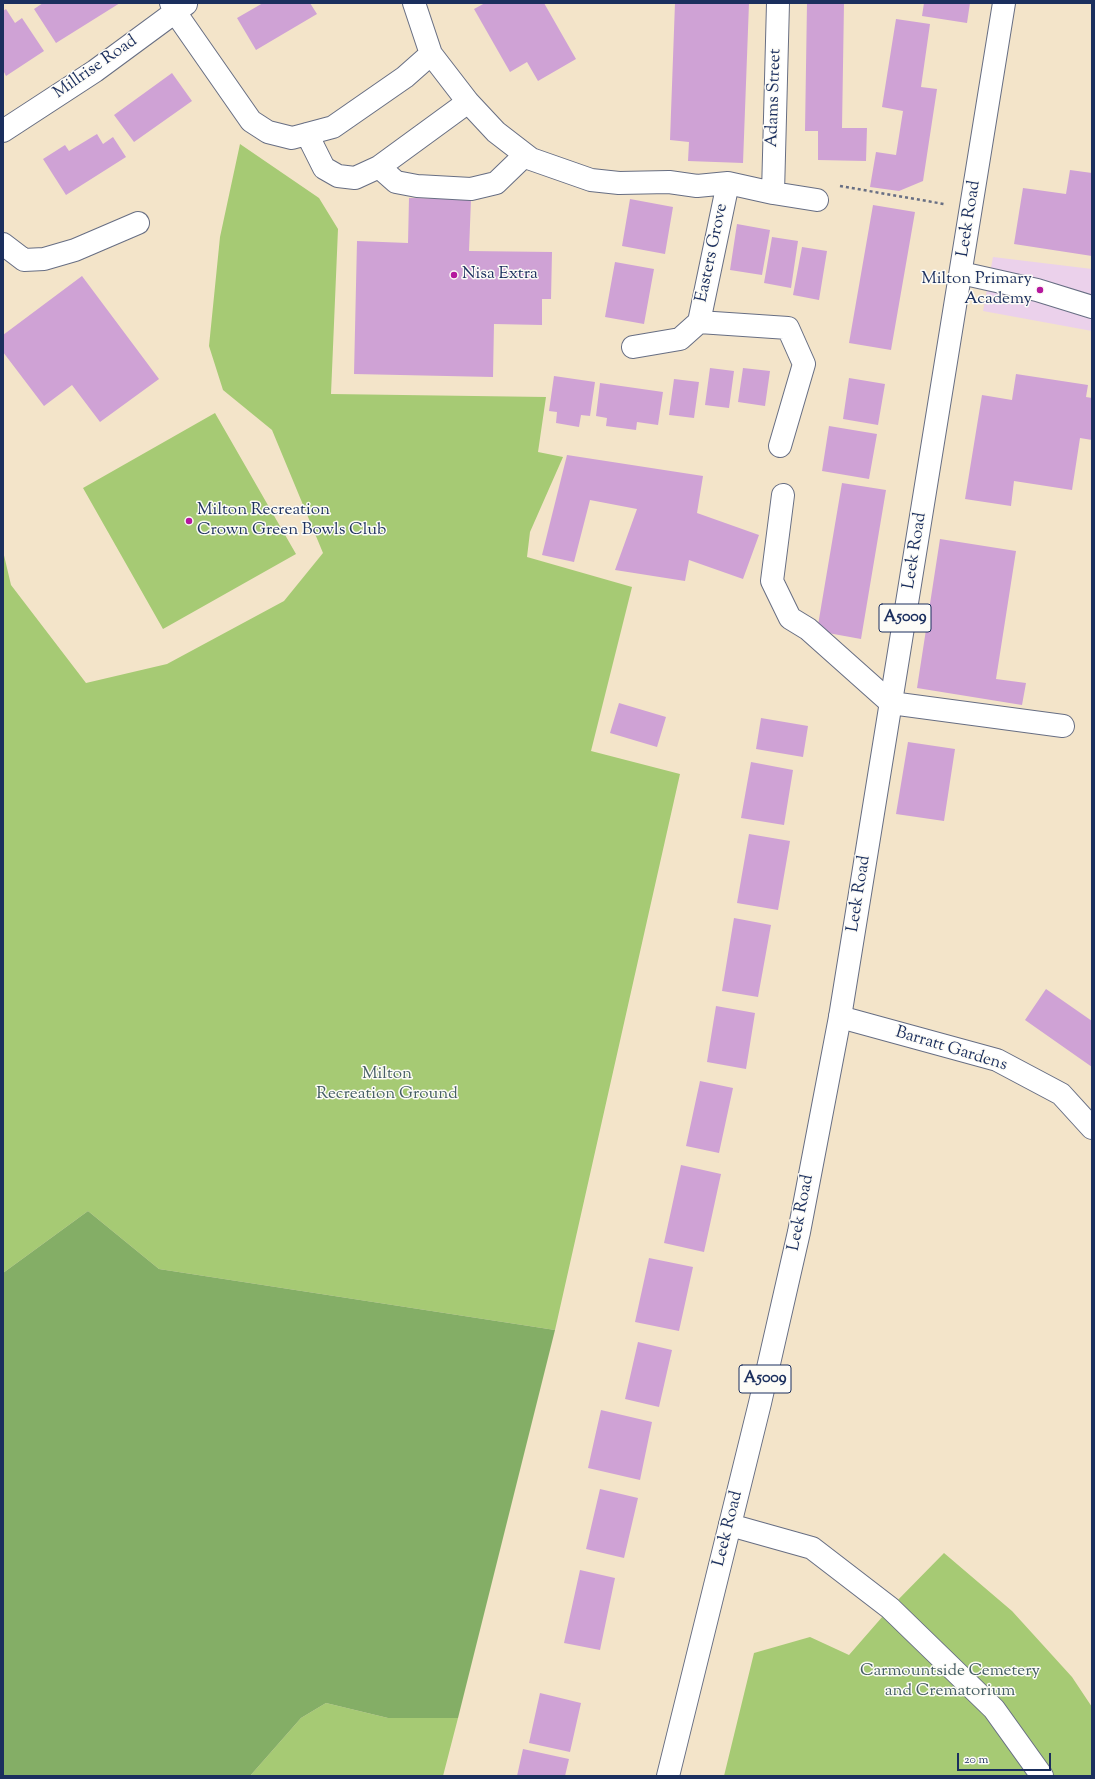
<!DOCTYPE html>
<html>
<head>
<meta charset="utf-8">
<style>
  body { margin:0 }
  #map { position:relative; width:1095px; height:1779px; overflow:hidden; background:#f3e4c9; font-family:"Sorts Mill Goudy",serif }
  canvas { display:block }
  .frame { position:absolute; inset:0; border:4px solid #1b2f5e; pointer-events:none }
  .scale { position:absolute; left:957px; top:1753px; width:94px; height:18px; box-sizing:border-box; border:2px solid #1b2f5e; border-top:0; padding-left:5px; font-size:12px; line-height:14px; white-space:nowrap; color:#1b2f5e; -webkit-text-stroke:3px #fdfcf7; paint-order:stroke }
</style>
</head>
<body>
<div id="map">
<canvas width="1095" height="1779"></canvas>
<div class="frame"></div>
<div class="scale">20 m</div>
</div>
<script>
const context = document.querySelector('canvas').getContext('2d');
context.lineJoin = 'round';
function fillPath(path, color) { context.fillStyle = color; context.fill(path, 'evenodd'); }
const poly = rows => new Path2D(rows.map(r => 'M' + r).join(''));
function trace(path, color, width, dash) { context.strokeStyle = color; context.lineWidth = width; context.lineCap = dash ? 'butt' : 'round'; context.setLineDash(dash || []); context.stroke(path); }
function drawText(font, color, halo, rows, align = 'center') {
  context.font = font + ' "Sorts Mill Goudy",serif'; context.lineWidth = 3; context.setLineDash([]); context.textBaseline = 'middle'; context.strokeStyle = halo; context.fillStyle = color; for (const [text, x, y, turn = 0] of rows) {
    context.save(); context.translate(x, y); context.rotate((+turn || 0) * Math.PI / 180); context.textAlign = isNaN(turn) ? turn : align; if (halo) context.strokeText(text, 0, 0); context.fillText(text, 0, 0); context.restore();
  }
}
fillPath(poly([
  [993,257,1092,269,1092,331,983,311]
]), '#ebd1eb');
fillPath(poly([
  [240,144,319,198,338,229,331,394,546,397,538,452,563,457,530,532,527,557,632,587,591,751,680,774,555,1330,159,1269,88,1211,3,1273,3,551,11,585,86,683,167,664,284,601,323,553,272,430,223,390,209,346,220,237],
  [215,413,296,554,163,629,83,488],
  [944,1553,1012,1611,1072,1677,1092,1707,1092,1776,724,1776,754,1653,810,1637,849,1655,890,1608],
  [326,1703,388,1718,458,1718,443,1776,250,1776,301,1718]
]), '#a6ca74');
fillPath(poly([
  [88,1211,159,1269,555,1330,458,1718,388,1718,326,1703,301,1718,250,1776,3,1776,3,1273]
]), '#84ae66');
fillPath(poly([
  [43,3,120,3,56,43,34,9],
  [263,3,310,3,317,14,256,50,237,18],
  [485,3,544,3,576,59,538,81,527,62,510,72,474,9],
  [675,3,749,3,743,163,688,161,689,142,670,140],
  [807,3,844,3,842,128,867,128,866,161,818,160,818,131,805,131],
  [924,3,970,3,967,23,922,16],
  [6,9,15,23,22,18,44,51,6,76,3,70,3,11],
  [896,19,930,24,921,87,937,89,923,181,899,191,870,187,876,152,896,155,903,111,882,107],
  [172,73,192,101,134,142,114,115],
  [97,134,103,144,113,137,126,157,66,195,43,159,65,145,69,151],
  [1070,170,1092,173,1092,256,1014,244,1023,188,1066,194],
  [409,198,471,199,469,251,552,252,551,299,542,299,542,325,494,324,493,377,354,374,357,241,408,243],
  [630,199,673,207,665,254,622,246],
  [873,205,915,212,891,350,849,343],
  [737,224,770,230,762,275,730,270],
  [772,237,798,241,791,288,764,283],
  [802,247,827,251,819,300,793,295],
  [615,262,654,269,644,324,605,317],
  [82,276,159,379,100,422,72,385,44,406,3,352,3,335],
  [710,368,734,371,729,408,705,405],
  [743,368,770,371,765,406,738,402],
  [1016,374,1088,385,1086,397,1092,398,1092,440,1080,438,1072,490,1014,481,1011,506,965,499,982,395,1012,400],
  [554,376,595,382,590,416,581,415,579,427,556,423,557,412,549,411],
  [849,378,885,384,878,425,843,419],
  [674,379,699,382,694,418,669,415],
  [600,383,663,392,658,425,637,422,636,430,606,426,607,418,596,416],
  [829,426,877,434,869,479,822,471],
  [567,455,703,476,697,513,759,535,743,579,689,560,685,581,615,570,637,509,590,500,574,562,542,555],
  [842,483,886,490,861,639,817,631],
  [940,539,1016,551,996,679,1026,683,1022,705,917,688],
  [619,703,666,717,657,747,610,733],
  [761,718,808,726,803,757,756,749],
  [908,742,955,749,944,821,896,814],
  [751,762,793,770,784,825,741,818],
  [749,834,790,841,778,910,737,903],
  [734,918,771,925,758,997,722,991],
  [1046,989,1092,1021,1092,1067,1025,1020],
  [716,1006,755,1013,746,1069,707,1062],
  [700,1081,733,1088,719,1153,686,1146],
  [681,1165,721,1174,704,1252,664,1243],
  [649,1258,693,1267,679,1331,635,1322],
  [638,1342,672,1350,659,1407,625,1399],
  [601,1410,652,1422,640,1480,588,1468],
  [600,1489,638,1498,624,1558,586,1549],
  [580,1570,615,1578,600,1650,564,1643],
  [540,1693,581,1703,570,1752,529,1743],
  [523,1749,569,1759,565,1776,517,1776]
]), '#cfa2d5');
const minor = poly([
  [171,3,175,12,251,121,268,132,292,138,333,127,405,77,431,54],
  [414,3,431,54,468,102,496,132,531,159,591,180,619,183,669,182,697,186,728,183,773,193,817,200],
  [3,131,95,71,186,4],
  [307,134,324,168,338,176,355,178,379,167,468,102],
  [379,167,396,182,417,186,471,189,496,183,525,155],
  [773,193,778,3],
  [3,244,24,260,44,259,75,250,138,223],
  [961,273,1037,290,1092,307],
  [699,322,788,328,804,364,780,446],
  [633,347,680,339,699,322,728,183],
  [783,495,772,581,790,618,808,629,891,703,1063,726],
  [840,1017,997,1060,1061,1094,1092,1128],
  [730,1525,812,1548,890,1608,994,1709,1042,1776]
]);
const major = poly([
  [668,1776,760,1403,799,1232,840,1017,1004,3]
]);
trace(minor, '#676e83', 24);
trace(major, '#676e83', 24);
trace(poly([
  [840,186,944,204]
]), '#676e83', 2.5, [3, 3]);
trace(minor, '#fff', 22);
trace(major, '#fff', 22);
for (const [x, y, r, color] of [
  [454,275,4,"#b5179e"],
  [1040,290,4,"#b5179e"],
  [189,521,4,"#b5179e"]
]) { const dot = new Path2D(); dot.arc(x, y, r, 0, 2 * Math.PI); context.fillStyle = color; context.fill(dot); trace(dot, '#fdfcf7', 1.5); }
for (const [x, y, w] of [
  [905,618,52],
  [765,1379,52]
]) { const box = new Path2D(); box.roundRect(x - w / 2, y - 14, w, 28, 3); context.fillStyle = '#fdfcf7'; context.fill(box); trace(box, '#1b2f5e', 1); }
drawText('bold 16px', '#1b2f5e', null, [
  ["A5009",905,618],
  ["A5009",765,1379]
]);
drawText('17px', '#1b2f5e', '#fdfcf7', [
  ["Millrise Road",96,68,-35],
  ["Adams Street",775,98,-88],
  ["Leek Road",970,219,-81],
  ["Easters Grove",713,253,-78],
  ["Leek Road",916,551,-81],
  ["Leek Road",860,894,-81],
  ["Barratt Gardens",951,1050,17],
  ["Leek Road",802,1213,-79],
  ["Leek Road",729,1529,-76]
]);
drawText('17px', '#1b2f5e', '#fdfcf7', [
  ["Nisa Extra",462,275],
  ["Milton Primary",1032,280,"right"],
  ["Academy",1032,300,"right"],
  ["Milton Recreation",197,511],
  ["Crown Green Bowls Club",197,531]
], 'left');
drawText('17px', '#455e65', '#fdfcf7', [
  ["Milton",387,1075],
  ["Recreation Ground",387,1095],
  ["Carmountside Cemetery",950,1672],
  ["and Crematorium",950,1692]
]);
</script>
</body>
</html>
